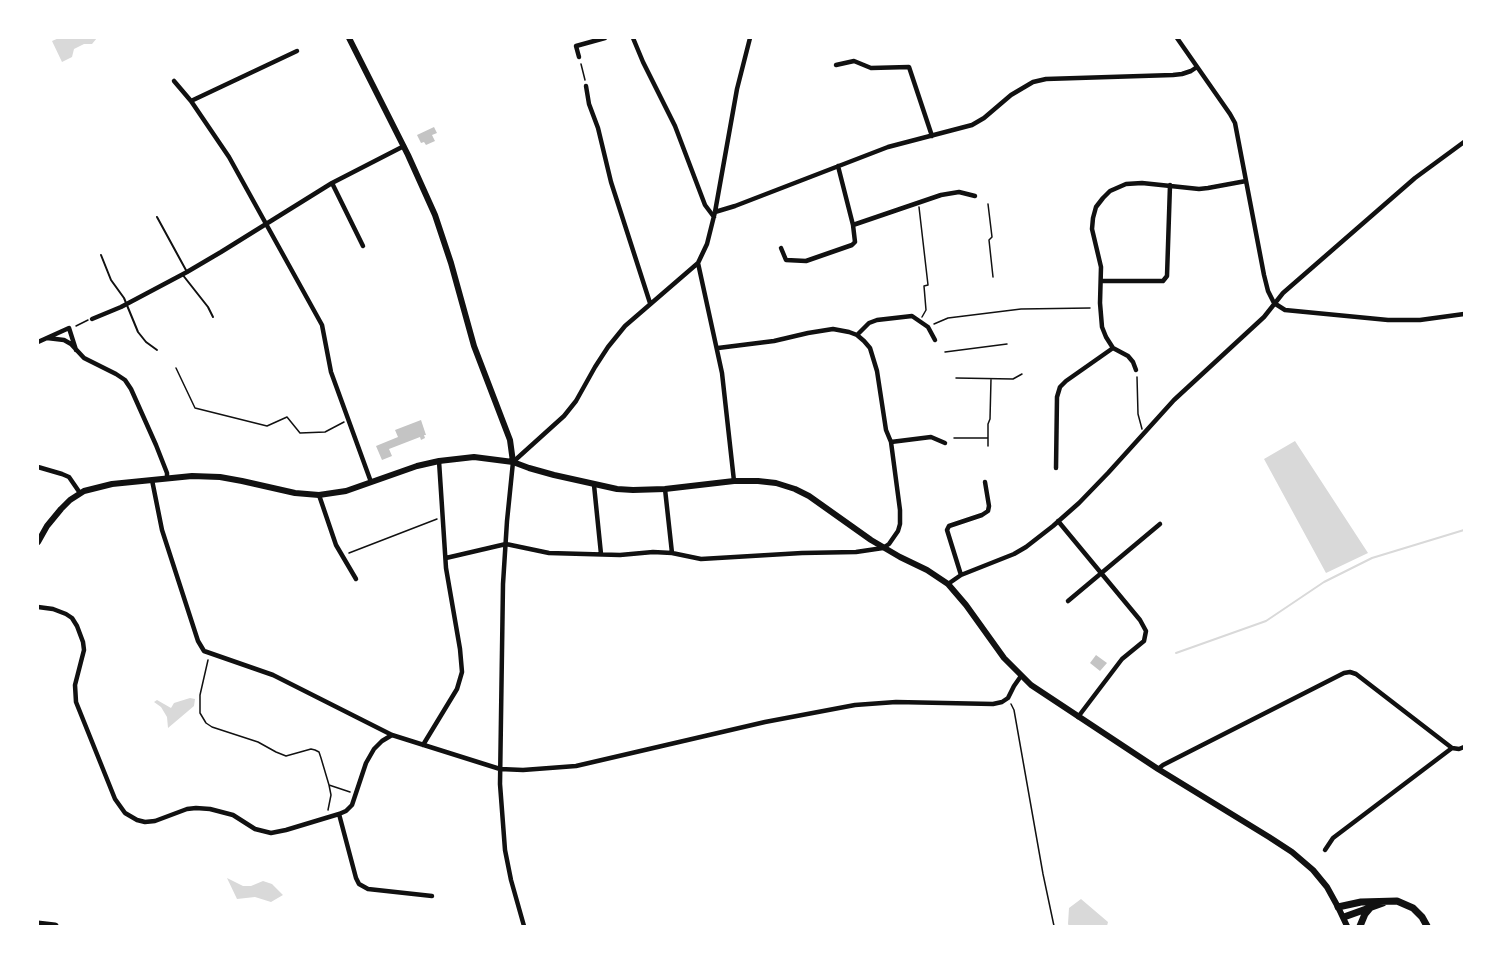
<!DOCTYPE html>
<html>
<head>
<meta charset="utf-8">
<style>
  body { margin:0 }
  #map { position:relative; width:1502px; height:964px; overflow:hidden; background:#fff; font-family:"Golos Text",sans-serif }
  canvas { display:block }
  .frame { position:absolute; inset:0; border:39px solid #fff; pointer-events:none }
</style>
</head>
<body>
<div id="map">
<canvas width="1502" height="964"></canvas>
<div class="frame"></div>
</div>
<script>
const context = document.querySelector('canvas').getContext('2d');
context.lineJoin = 'round';
function fillPath(path, color) { context.fillStyle = color; context.fill(path, 'evenodd'); }
const poly = rows => new Path2D(rows.map(r => 'M' + r).join(''));
function trace(path, color, width, dash) { context.strokeStyle = color; context.lineWidth = width; context.lineCap = dash ? 'butt' : 'round'; context.setLineDash(dash || []); context.stroke(path); }
fillPath(poly([
  [59,38,97,38,92,44,84,44,74,49,72,57,62,62,52,41],
  [1295,441,1368,553,1326,573,1264,459],
  [190,698,195,699,194,706,168,728,167,717,161,707,154,702,157,700,171,708,174,703],
  [227,878,243,886,251,886,263,881,272,884,283,895,271,902,255,897,237,899],
  [1081,899,1108,922,1107,926,1069,926,1068,924,1069,908]
]), '#d9d9d9');
trace(poly([
  [1176,653,1266,621,1324,582,1372,558,1464,530]
]), '#d9d9d9', 2);
fillPath(poly([
  [434,127,437,133,432,135,435,141,426,145,424,142,421,143,417,135],
  [421,420,426,435,424,435,425,438,421,440,420,437,389,449,392,456,382,460,376,446,398,437,395,430],
  [1096,655,1107,663,1100,671,1090,663]
]), '#c4c4c4');
trace(poly([
  [581,64,585,80],
  [988,204,992,237,989,240,993,277],
  [919,207,928,285,924,286,926,310,922,317],
  [934,324,948,318,1021,309,1090,308],
  [76,326,88,320],
  [945,352,1007,344],
  [176,368,195,408,267,426,287,417,300,433,325,432,344,422],
  [1137,377,1138,414,1142,429],
  [956,378,1013,379,1022,374],
  [954,438,987,438],
  [988,446,988,424,990,419,991,379],
  [349,553,437,519],
  [208,660,200,695,200,713,206,723,212,727,258,742,276,752,286,756,311,749,315,750,319,752,321,758,329,785,350,792],
  [1011,704,1014,710,1043,874,1054,926],
  [328,810,331,795,329,785]
]), '#111', 1.5);
trace(poly([
  [157,217,187,272],
  [101,255,111,280,124,298,138,332,146,342,157,350],
  [182,274,208,307,213,317]
]), '#111', 2);
trace(poly([
  [633,38,643,62,675,126,705,205,714,217],
  [1177,38,1230,114,1235,123,1264,275,1268,291,1274,303,1285,310,1388,320,1420,320,1464,314],
  [579,57,576,46,605,38],
  [836,65,854,61,871,68,909,67,932,136],
  [174,81,191,101,229,157,322,325,331,372,371,482],
  [586,86,589,104,598,128,611,182,650,303],
  [191,101,297,51],
  [332,183,363,246],
  [715,212,735,206,888,147,972,125,984,118,1011,95,1033,82,1046,79,1173,75,1182,74,1191,71,1197,67],
  [853,225,941,195,959,192,975,196],
  [781,248,786,260,806,261,852,245,855,242,853,225,838,166],
  [698,263,722,373,734,481],
  [1101,281,1163,281,1167,276,1170,185],
  [92,319,121,307,187,272,221,252,332,183,404,146],
  [857,335,869,323,877,320,912,316,928,327,935,340],
  [47,338,64,340,71,344,84,358,116,374,125,380,131,389,156,445,167,473,167,478],
  [38,342,69,328,76,350],
  [1136,370,1133,362,1128,356,1113,348,1106,337,1102,327,1100,303,1101,267,1092,229,1093,218,1096,207,1103,198,1110,191,1126,184,1142,183,1199,189,1208,188,1246,181],
  [891,442,931,437,945,443],
  [38,467,62,474,69,477,80,493],
  [1056,468,1057,397,1060,387,1066,381,1113,348],
  [152,480,162,530,198,641,204,651,273,675,392,735,500,769,523,770,576,766,765,722,855,705,896,702,993,704,1002,702,1008,698,1014,686,1021,676],
  [594,485,601,554],
  [665,489,672,553],
  [319,495,336,545,356,579],
  [1058,521,1140,620,1146,631,1144,641,1122,659,1078,717],
  [446,558,506,544,549,553,620,555,653,552,672,553,701,559,802,553,856,552,883,548,889,544,898,531,900,524,900,510,891,442,886,430,877,371,870,348,864,341,857,335,849,332,833,329,808,333,774,341,718,348],
  [961,575,947,530,949,526,982,515,988,511,989,506,985,482],
  [948,584,961,575,1014,554,1026,547,1053,526,1079,503,1108,473,1174,400,1264,317,1283,293,1415,178,1464,142],
  [1068,601,1160,524],
  [38,607,53,609,66,614,72,618,77,626,83,642,84,650,75,685,76,702,115,799,125,813,137,820,145,822,155,821,187,809,196,808,210,809,233,815,255,829,271,833,286,830,339,814,346,811,352,805,366,763,374,749,382,741,392,735],
  [423,745,457,689,462,672,460,649,446,568,439,461],
  [1158,769,1163,765,1344,673,1350,672,1356,674,1452,748],
  [339,814,356,878,359,884,368,889,432,896],
  [1325,850,1333,838,1452,748,1459,749,1464,747],
  [524,926,511,880,505,850,500,784,503,584,507,521,513,462,564,416,576,401,595,367,608,347,625,326,698,263,707,244,715,212,737,89,750,38]
]), '#111', 4.5);
trace(poly([
  [349,38,408,155,435,215,451,263,474,346,510,440,513,462],
  [38,542,47,526,61,509,70,500,84,491,112,484,192,476,220,477,242,481,295,493,319,495,346,491,417,466,439,461,474,457,513,462,529,468,554,475,617,489,633,490,665,489,734,481,758,481,776,483,795,489,809,496,871,540,900,557,927,570,948,584,966,605,1004,658,1031,685,1158,769,1269,837,1292,852,1313,870,1327,887,1338,907,1347,926]
]), '#111', 6);
trace(poly([
  [1338,907,1361,902,1397,901,1413,908,1422,917,1427,926],
  [1344,917,1383,903],
  [38,924,55,926],
  [1360,926,1365,914,1370,908]
]), '#111', 7);
</script>
</body>
</html>
